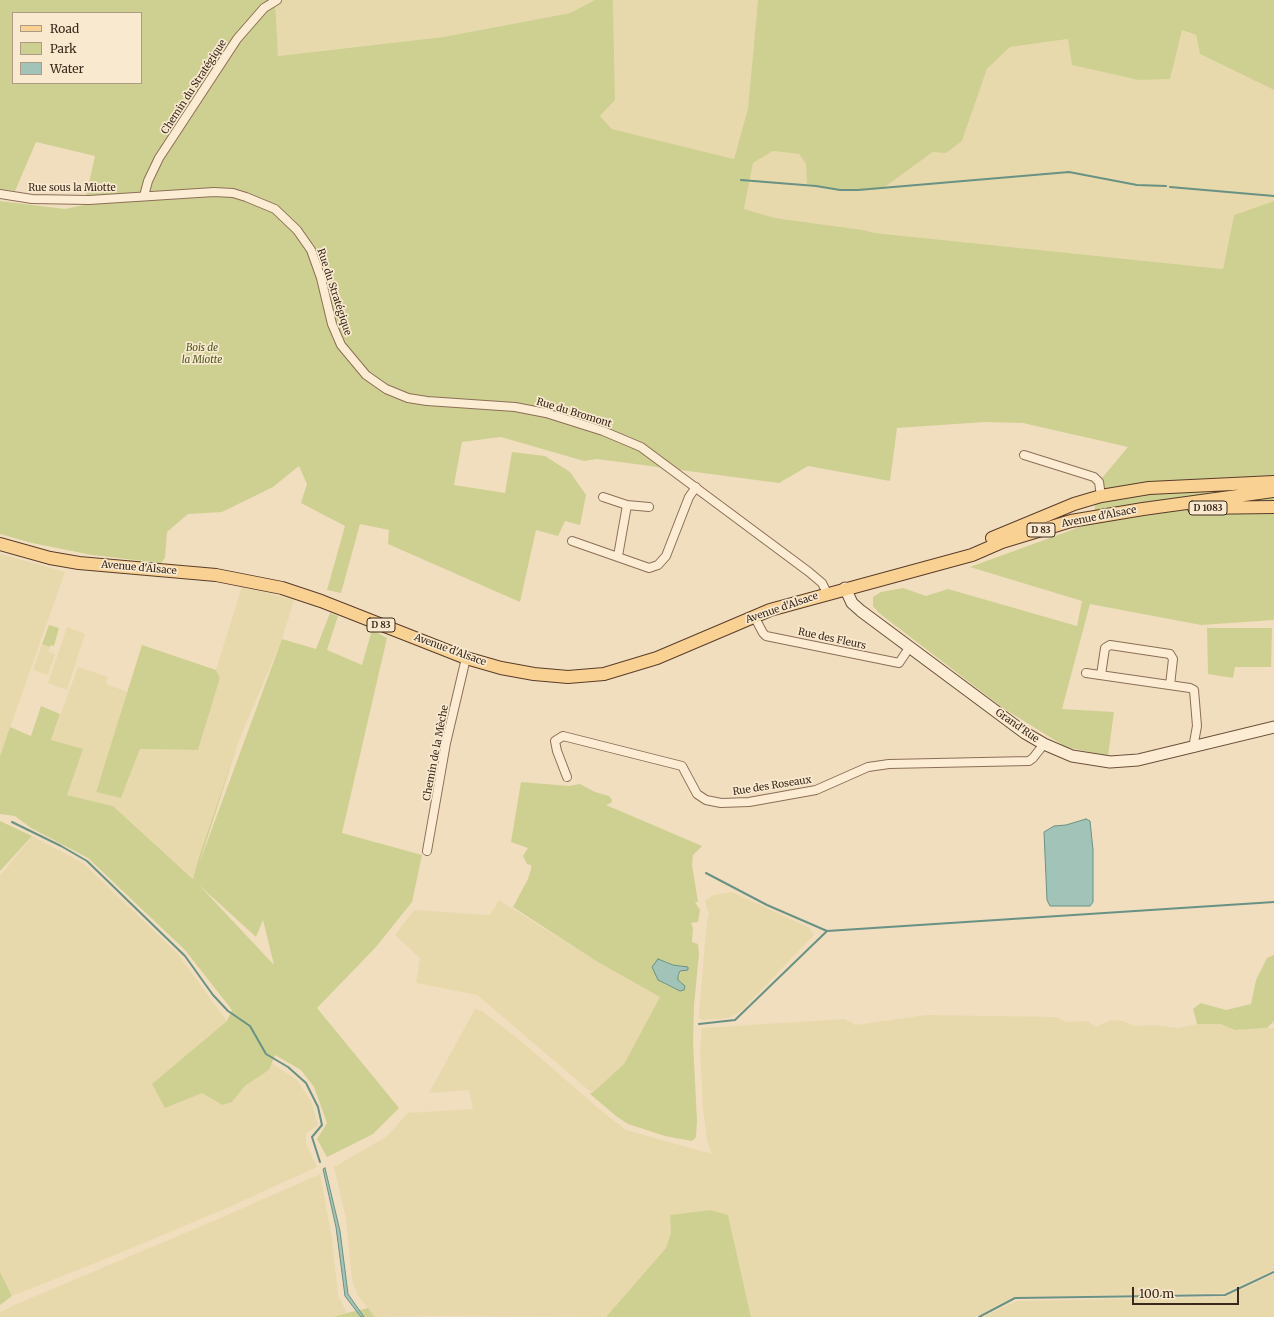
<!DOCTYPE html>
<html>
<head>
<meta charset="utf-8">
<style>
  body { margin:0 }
  #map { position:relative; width:1274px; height:1317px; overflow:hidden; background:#f1debf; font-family:Merriweather,serif }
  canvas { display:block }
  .legend { position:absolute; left:12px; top:12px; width:130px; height:72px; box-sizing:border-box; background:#f8e9cf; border:1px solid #ac9c87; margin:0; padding:5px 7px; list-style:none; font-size:12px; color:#3a281b }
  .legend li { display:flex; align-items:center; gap:8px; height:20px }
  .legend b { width:20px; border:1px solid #ac9c87 }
  .scale { position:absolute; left:1132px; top:1287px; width:107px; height:18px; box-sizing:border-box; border:2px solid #3a281b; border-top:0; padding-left:5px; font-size:12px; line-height:14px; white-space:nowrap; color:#3a281b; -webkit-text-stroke:3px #f8e9cf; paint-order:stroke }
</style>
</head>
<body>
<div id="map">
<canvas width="1274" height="1317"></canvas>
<ul class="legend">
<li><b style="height:5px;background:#f8d193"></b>Road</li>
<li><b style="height:11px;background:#ced092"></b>Park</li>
<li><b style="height:11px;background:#a2c3b7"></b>Water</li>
</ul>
<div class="scale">100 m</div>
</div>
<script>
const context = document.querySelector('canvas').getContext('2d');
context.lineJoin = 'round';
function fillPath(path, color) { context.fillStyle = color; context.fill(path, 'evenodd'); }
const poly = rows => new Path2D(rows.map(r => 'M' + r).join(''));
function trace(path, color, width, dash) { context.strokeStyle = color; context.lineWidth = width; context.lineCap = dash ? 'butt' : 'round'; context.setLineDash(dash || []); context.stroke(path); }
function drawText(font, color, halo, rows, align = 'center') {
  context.font = font + ' Merriweather,serif'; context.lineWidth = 3.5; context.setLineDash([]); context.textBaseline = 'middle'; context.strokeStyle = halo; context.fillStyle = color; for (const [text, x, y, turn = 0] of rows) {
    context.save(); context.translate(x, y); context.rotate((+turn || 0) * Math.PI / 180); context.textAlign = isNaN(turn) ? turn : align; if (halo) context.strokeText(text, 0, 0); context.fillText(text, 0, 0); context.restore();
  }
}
fillPath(poly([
  [275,0,595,0,570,13,443,37,278,56],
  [613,0,758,0,748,108,734,159,612,129,600,116,615,100],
  [1182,30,1196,35,1200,54,1274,90,1274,201,1234,215,1223,269,875,233,863,230,775,218,744,209,753,163,773,151,799,154,806,164,882,189,933,152,962,141,987,69,1010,47,1068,39],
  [1,554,65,572,0,756,0,556],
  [242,586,294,600,282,639,238,743,199,857,194,879,113,806,67,795,69,787,51,740,78,667,108,677,106,684,128,692,96,791,122,795,140,749,198,750,220,678,216,670],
  [67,627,85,634,67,690,48,683],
  [42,644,50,647,48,652,55,654,48,675,33,670],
  [32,836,83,863,177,953,227,1021,153,1084,202,1093,222,1105,232,1102,245,1086,269,1070,272,1063,297,1080,311,1101,318,1125,306,1134,306,1143,317,1167,227,1208,98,1262,12,1296,0,1272,0,876],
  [732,892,810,928,814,935,740,1012,728,1018,702,1020,699,1018,699,1011,707,921,709,914,705,901,713,895],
  [499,900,596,961,661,997,624,1064,592,1093,477,995,416,983,420,958,395,935,414,910,490,915],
  [475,1009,482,1011,521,1041,598,1108,626,1130,712,1154,707,1140,703,1110,700,1049,702,1028,845,1019,855,1025,926,1015,1055,1017,1067,1022,1087,1021,1096,1027,1111,1020,1123,1021,1134,1026,1154,1025,1178,1028,1197,1024,1220,1024,1235,1030,1274,1028,1274,1270,1224,1293,1014,1297,975,1317,751,1317,728,1215,671,1215,671,1233,667,1248,606,1317,433,1316,375,1317,358,1296,352,1280,346,1219,334,1167,386,1137,408,1113,473,1109,469,1090,429,1093],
  [320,1174,332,1238,338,1295,347,1313,334,1317,0,1317,0,1312,19,1303,223,1217],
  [1274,1274,1274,1317,982,1317,1017,1301,1225,1297]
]), '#e8d9ac');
fillPath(poly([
  [0,0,275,0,278,56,443,37,570,13,595,0,613,0,615,100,600,116,612,129,734,159,748,108,758,0,1274,0,1274,90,1200,54,1196,35,1182,30,1170,79,1139,80,1072,65,1068,39,1010,47,987,69,962,141,946,153,933,152,882,189,844,190,807,184,806,164,799,154,773,151,753,163,744,209,775,218,863,230,875,233,1223,269,1234,215,1274,201,1274,620,1201,625,1090,604,1062,709,1114,712,1108,756,1066,747,1003,708,879,613,873,606,873,597,881,592,903,588,926,596,948,589,1077,626,1082,601,970,567,1091,523,1102,478,1128,447,1023,423,985,422,897,428,890,481,808,466,779,483,597,459,584,461,501,437,462,442,454,485,505,493,512,452,545,456,570,472,586,495,580,525,565,521,558,536,536,530,520,602,388,544,389,530,360,524,341,593,327,590,345,526,301,503,307,484,299,466,273,487,222,512,188,514,167,532,165,558,161,563,92,555,32,543,0,534,0,201,65,209,84,205,95,156,36,142,15,191,0,189],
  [13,13,141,13,141,83,13,83],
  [330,613,338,616,327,650,362,665,372,630,387,638,342,833,422,855,412,902,375,948,317,1008,399,1108,373,1134,327,1157,317,1139,327,1123,314,1087,301,1070,275,1055,269,1070,245,1086,232,1102,222,1105,202,1093,165,1108,152,1084,227,1021,232,1010,185,950,88,858,31,828,15,816,0,814,0,756,10,727,31,736,41,706,60,714,51,740,83,749,67,795,113,806,193,879,199,857,238,743,199,864,282,639,316,649],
  [199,885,256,937,263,920,274,965],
  [49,625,59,628,54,646,51,645,50,647,42,644],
  [1207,628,1272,628,1271,667,1235,667,1233,678,1208,674],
  [142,645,216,670,220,678,198,750,140,749,121,798,96,792],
  [521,782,569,786,580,784,595,792,609,796,612,800,611,803,606,805,702,846,693,855,692,865,698,902,695,902,700,910,698,922,691,923,693,928,692,942,698,944,699,954,694,1005,693,1043,697,1120,696,1137,692,1141,665,1136,628,1124,616,1116,589,1093,592,1093,624,1064,660,997,596,961,513,907,528,879,531,869,531,865,527,864,523,856,528,848,511,842],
  [665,961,673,965,681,966,683,969,678,976,677,980,681,984,680,991,664,984],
  [0,821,32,836,0,871],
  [1274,955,1274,1021,1267,1028,1235,1030,1220,1024,1197,1024,1193,1009,1201,1003,1226,1010,1251,1004,1256,980,1267,958],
  [710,1210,728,1215,751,1317,606,1317,666,1248,671,1233,670,1215],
  [0,1272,12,1296,0,1305],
  [368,1308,375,1317,334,1317,347,1313]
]), '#ced092');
const water = poly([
  [1086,819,1090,821,1093,850,1093,902,1090,906,1050,906,1047,900,1044,832,1054,826,1066,825,1086,819],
  [658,959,673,965,688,967,688,970,680,971,678,976,678,980,685,986,684,990,680,991,658,980,652,967,658,959],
  [325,1168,340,1231,348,1294,364,1317,361,1317,345,1296,336,1227,323,1169,325,1168]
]);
fillPath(water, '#a2c3b7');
trace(water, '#699284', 1);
trace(poly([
  [741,180,816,186,840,190,858,190,1069,172,1137,185,1166,186],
  [1170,187,1274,196],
  [12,822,61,846,87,861,185,956,213,995,228,1011,250,1026,266,1054,288,1067,306,1083,318,1107,322,1125,312,1137,320,1162],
  [706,873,767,905,827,931,1274,902],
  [699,1024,735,1020,827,931],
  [979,1317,1015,1298,1225,1295,1274,1272]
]), '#699284', 2);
const street = poly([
  [0,194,32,199,89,200,214,192,233,193,246,197,275,209,297,230,311,250,321,278,332,324,341,345,366,375,386,389,408,398,427,401,515,407,546,413,603,431,641,447,809,572,822,583,827,593],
  [144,196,148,181,159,158,237,39,264,8,277,0],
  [1024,455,1094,477,1099,482,1101,496],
  [603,497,627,505,618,556],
  [627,505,649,507],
  [572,541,649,568,658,565,666,556,689,497,696,487],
  [754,616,763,633,766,636,899,663,909,648],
  [1086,673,1190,688,1194,690,1197,726,1193,748],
  [1101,675,1105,648,1110,645,1170,654,1173,659,1170,685],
  [567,777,557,751,555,741,563,736,682,766,697,794,706,800,721,803,749,802,816,790,868,767,889,764,1029,761,1033,758,1044,744],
  [427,851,446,743,466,658]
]);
const secondary = poly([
  [845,588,852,603,861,611,1025,733,1044,744,1072,756,1110,762,1138,760,1274,727]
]);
const primary = poly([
  [1194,508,1274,507],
  [992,538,1074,504,1101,496,1149,488,1274,482],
  [0,544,50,558,79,563,216,575,282,588,321,601,466,658,501,668,534,674,568,677,604,674,657,658,770,610,972,555,1002,542,1071,521,1143,509,1274,491]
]);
trace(street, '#8c6e56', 10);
trace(secondary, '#6d4f39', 13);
trace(primary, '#593c2a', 14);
trace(street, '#fcecd3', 8);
trace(secondary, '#fcecd3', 11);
trace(primary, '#f8d193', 12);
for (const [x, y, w] of [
  [1208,508,38],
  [1041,530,28],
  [381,625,28]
]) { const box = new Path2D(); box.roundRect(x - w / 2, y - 7, w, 14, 3); context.fillStyle = '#f8e9cf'; context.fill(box); trace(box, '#3a281b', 1); }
drawText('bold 9px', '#3a281b', null, [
  ["D 1083",1208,508],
  ["D 83",1041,530],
  ["D 83",381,625]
]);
drawText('10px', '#3a281b', '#f8e9cf', [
  ["Chemin du Stratégique",194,87,-57],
  ["Rue sous la Miotte",72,188],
  ["Rue du Stratégique",334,292,72],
  ["Rue du Bromont",574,413,17],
  ["Avenue d'Alsace",1099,517,-11],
  ["Avenue d'Alsace",139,568,5],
  ["Avenue d'Alsace",782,608,-19],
  ["Rue des Fleurs",832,639,12],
  ["Avenue d'Alsace",450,650,20],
  ["Grand'Rue",1017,726,35],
  ["Chemin de la Mèche",436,753,-79],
  ["Rue des Roseaux",772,786,-9]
]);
drawText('italic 10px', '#4e5820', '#f8e9cf', [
  ["Bois de",202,348],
  ["la Miotte",202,360]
]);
</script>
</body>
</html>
